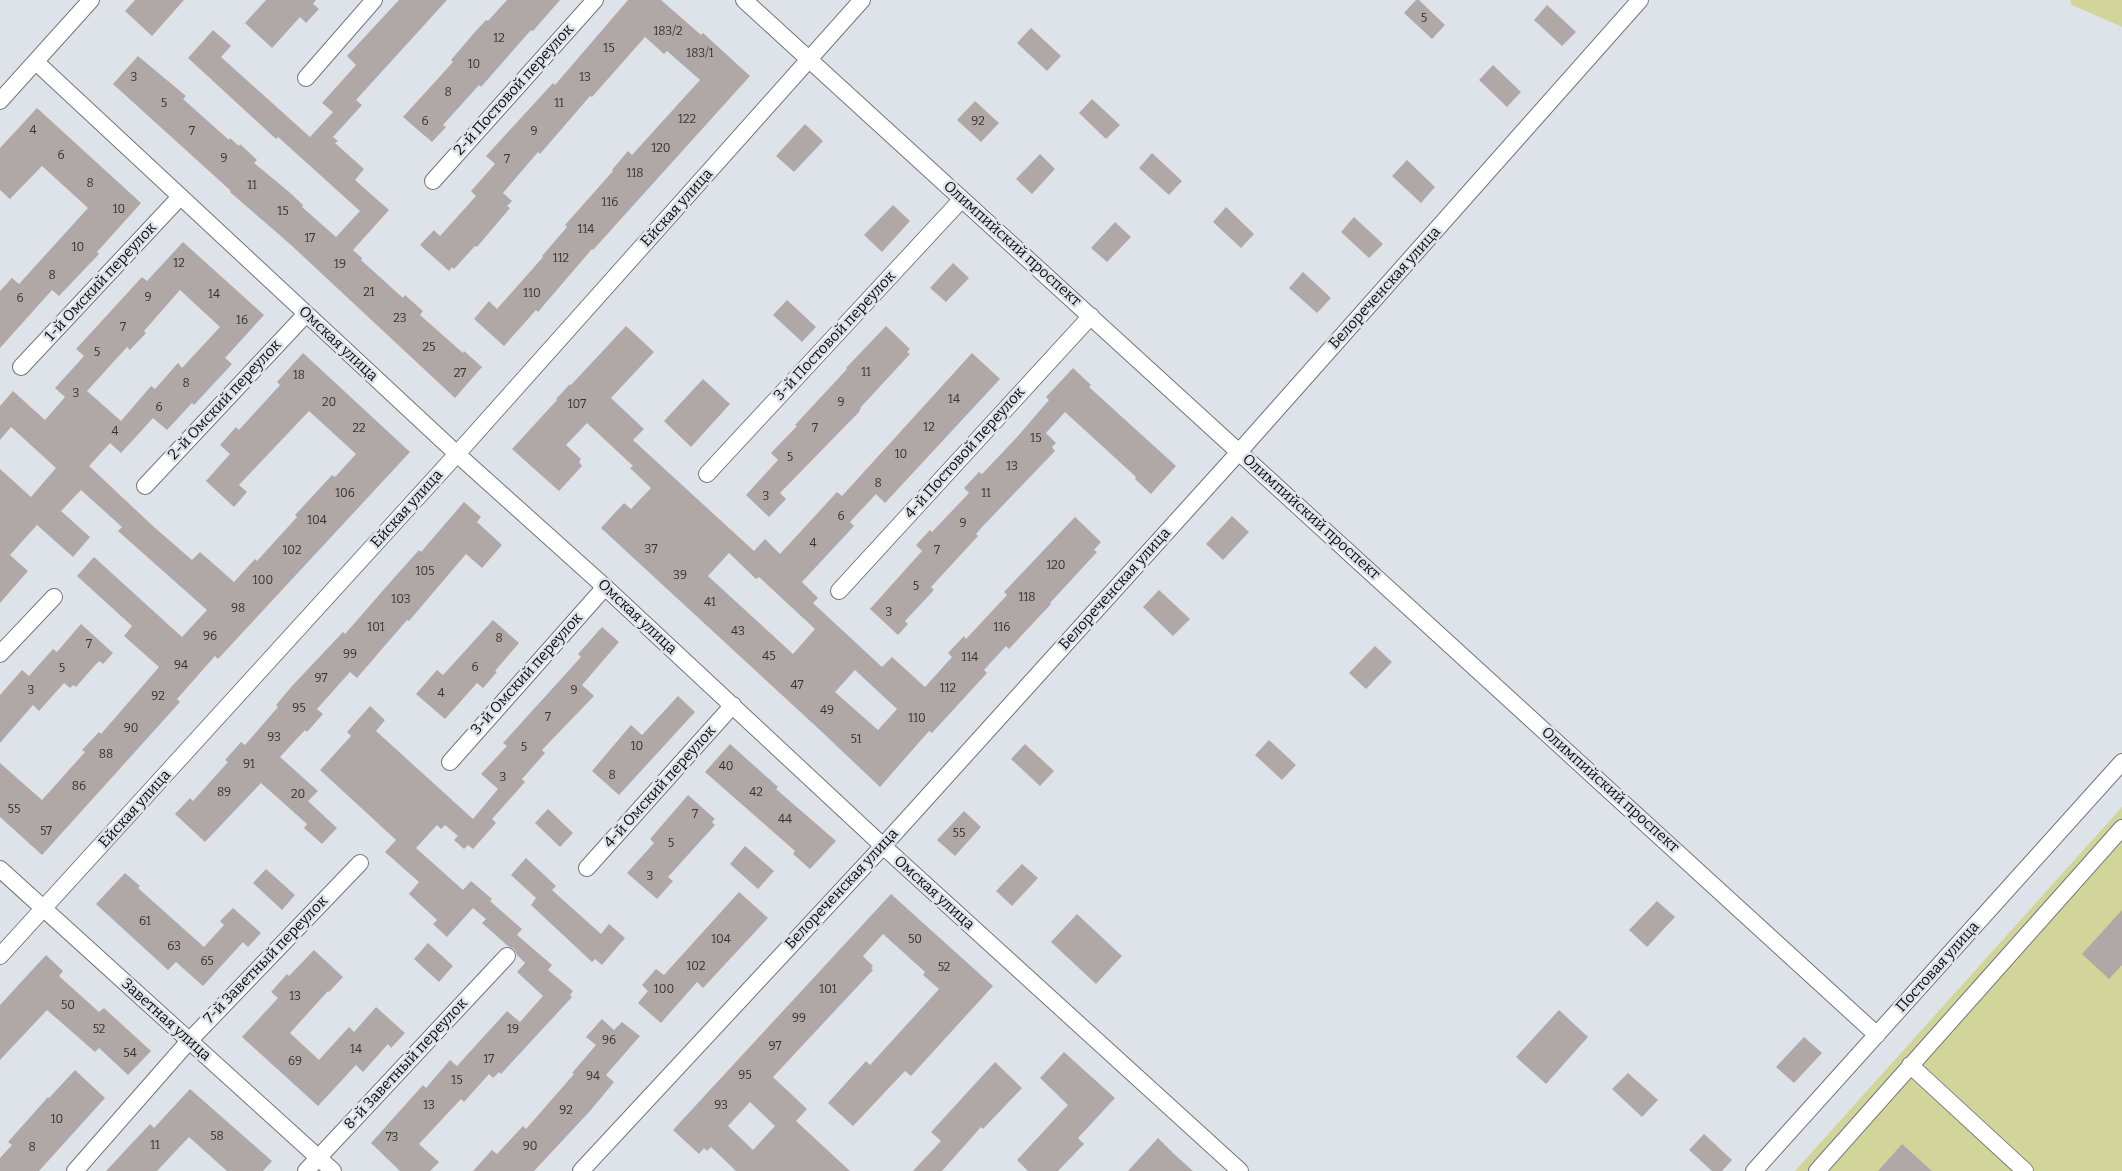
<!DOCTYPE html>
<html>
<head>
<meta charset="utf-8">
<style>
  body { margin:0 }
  canvas { display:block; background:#dee3e9 }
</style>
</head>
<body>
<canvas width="2122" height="1171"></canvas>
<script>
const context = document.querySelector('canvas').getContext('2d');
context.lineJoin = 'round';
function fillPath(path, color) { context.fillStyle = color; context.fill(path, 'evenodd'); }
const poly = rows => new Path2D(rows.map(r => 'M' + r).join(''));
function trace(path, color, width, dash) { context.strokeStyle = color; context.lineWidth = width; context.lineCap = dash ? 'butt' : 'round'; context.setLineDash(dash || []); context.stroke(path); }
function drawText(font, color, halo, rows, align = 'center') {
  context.font = font + ' Bitter,serif'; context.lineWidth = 5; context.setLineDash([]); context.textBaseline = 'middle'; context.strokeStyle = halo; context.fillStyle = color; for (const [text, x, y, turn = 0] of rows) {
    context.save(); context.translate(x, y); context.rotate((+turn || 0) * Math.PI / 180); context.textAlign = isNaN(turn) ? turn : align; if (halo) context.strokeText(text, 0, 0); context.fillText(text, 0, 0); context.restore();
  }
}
fillPath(poly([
  [2070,0,2122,0,2122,27,2072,5],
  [2122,807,2122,1171,1795,1171]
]), '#d2d599');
fillPath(poly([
  [135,0,184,0,152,36,125,11],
  [266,0,316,0,313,4,319,9,306,23,300,17,272,48,245,23],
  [399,0,447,0,356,100,362,105,333,137,338,141,335,143,364,169,355,180,389,210,353,250,362,258,361,260,403,298,405,295,423,311,420,315,463,353,464,351,482,367,455,398,291,245,230,192,231,191,113,84,138,56,186,96,183,99,229,140,230,138,239,146,240,144,257,160,254,163,288,191,303,205,302,207,336,237,360,211,278,137,276,139,188,58,213,30,231,46,221,57,310,137,333,112,322,103,356,65,347,56],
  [507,0,560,0,533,31,531,30,481,87,479,85,443,125,446,127,432,142,403,117,453,62,451,60,474,33,486,20,488,21],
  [628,0,661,0,701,35,703,33,750,76,593,250,592,249,538,312,536,310,504,346,474,319,489,301,497,309,543,257,542,256,567,227,565,225,613,171,612,170,628,151,632,155,700,80,667,51,664,54,645,37,592,97,590,96,540,154,538,152,503,193,512,201,507,206,510,208,477,247,475,246,454,269,452,267,449,271,420,245,434,230,440,236,476,196,471,191,495,164,486,156,553,83,555,85],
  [1416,0,1419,0,1445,25,1432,39,1404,13],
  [1547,5,1576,32,1562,46,1534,20],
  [1031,28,1061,56,1047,71,1017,43],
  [1493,65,1521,92,1507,107,1479,80],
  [1092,99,1120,125,1106,139,1079,113],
  [975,101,999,123,981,142,957,120],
  [37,108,141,203,97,252,99,254,59,296,52,290,0,348,0,291,12,278,19,284,88,208,42,166,10,199,0,190,0,148],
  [805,124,823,141,794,172,776,156],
  [1152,153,1182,181,1169,195,1139,168],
  [1040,154,1055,169,1032,194,1016,179],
  [1407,160,1435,187,1421,203,1392,176],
  [893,205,910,221,882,252,864,235],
  [1226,207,1254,234,1241,248,1213,222],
  [1354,217,1383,244,1369,258,1341,232],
  [1115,222,1131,237,1107,262,1091,248],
  [183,242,264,315,225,358,232,364,194,405,192,403,167,430,153,418,121,453,110,443,89,466,154,527,192,560,200,552,234,582,255,559,257,561,297,517,295,515,309,500,332,475,335,477,356,454,309,411,239,485,247,492,234,507,206,481,230,454,220,445,236,427,239,430,280,385,277,382,303,353,410,452,218,659,215,656,177,699,180,702,42,855,0,817,0,763,42,800,85,752,82,750,99,732,101,734,159,667,124,636,132,626,77,576,94,557,182,637,207,610,118,531,122,527,81,490,61,511,90,537,73,557,37,525,10,555,28,571,0,603,0,469,31,497,56,468,11,427,0,440,0,406,13,391,45,420,65,397,55,388,84,356,76,349,142,277,147,281],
  [180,290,220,327,182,368,178,363,155,389,151,386,121,421,87,391,127,347,130,350,146,333,144,331],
  [953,263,969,278,946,302,930,288],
  [1303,272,1331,298,1317,313,1289,288],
  [787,300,816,327,802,342,773,315],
  [626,326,654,352,611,398,644,429,633,440,754,551,765,539,780,554,837,492,842,496,972,353,1000,379,885,503,876,494,850,522,854,526,802,582,818,598,813,603,882,667,892,657,925,687,952,657,948,653,964,636,966,639,1007,595,1004,592,1075,517,1101,542,1094,550,1097,552,1050,603,1051,604,1009,649,1006,646,984,670,987,673,932,733,929,731,880,787,822,732,601,528,624,503,631,509,651,488,630,468,633,466,587,423,566,445,581,459,579,462,582,466,559,491,512,449,557,400,556,399,570,384,571,385],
  [729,553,756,579,759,577,815,629,793,654,708,576],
  [855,670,897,709,878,730,835,692],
  [886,326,910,349,907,352,910,354,861,407,859,412,780,493,786,499,769,517,746,495,778,460,771,453,797,426,795,425,847,369,846,368],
  [1073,368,1091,385,1089,387,1176,466,1151,494,1135,479,1136,477,1065,412,1046,433,1056,443,1052,447,1055,451,982,527,976,534,978,536,931,587,934,590,905,621,908,624,898,635,870,609,922,551,916,545,930,530,932,532,969,493,964,488,979,472,982,474,1018,436,1049,400,1046,397],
  [703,379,730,404,691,447,664,421],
  [464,502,481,517,477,522,502,545,482,568,466,554,409,621,407,620,357,678,350,672,317,709,323,714,307,732,305,730,280,757,318,791,308,801,337,828,322,844,304,828,307,824,261,783,205,842,175,814,190,798,193,801,228,762,225,760,241,742,245,745,278,707,276,705,292,686,343,632,345,634,393,579,419,550,421,552],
  [1232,516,1249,532,1223,560,1206,544],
  [1159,590,1190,619,1173,636,1143,607],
  [493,620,519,643,495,671,497,672,483,688,477,683,445,719,416,694,437,670,443,675],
  [81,624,113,653,103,664,100,661,96,664,76,687,73,685,70,688,64,683,39,711,33,705,0,743,0,695,22,670,29,676,53,649,57,652],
  [602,627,619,642,582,685,594,696,542,750,545,753,522,779,525,782,492,819,496,823,473,849,468,845,464,849,454,840,458,836,445,825,441,829,437,825,416,848,463,890,471,881,492,899,490,901,522,929,517,935,552,965,548,970,573,991,570,995,572,997,501,1074,499,1072,493,1078,489,1074,464,1102,461,1099,419,1144,439,1162,430,1171,400,1171,371,1143,423,1085,426,1088,450,1060,457,1066,507,1011,520,1022,543,996,517,972,525,963,517,955,514,949,508,946,482,923,486,919,473,908,447,937,433,924,437,920,409,894,419,882,385,852,396,840,320,770,351,736,347,732,370,706,385,720,376,731,473,819,498,789,481,774,507,746,503,743,581,657,578,654],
  [1375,646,1392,662,1366,689,1349,673],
  [678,696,695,712,619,795,592,771,631,725,642,735],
  [1269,740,1296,765,1282,780,1255,755],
  [730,744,778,787,776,789,836,841,810,869,793,854,795,851,705,772],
  [1025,744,1054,771,1040,786,1011,759],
  [688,795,715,819,712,822,715,825,668,877,673,881,657,899,627,873,654,843,650,839],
  [548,809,573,833,560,847,535,823],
  [964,811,981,827,955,856,937,840],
  [745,846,774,871,758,889,730,864],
  [526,858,556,886,552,890,601,934,609,924,625,938,602,965,595,959,592,962,531,905,536,898,511,875],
  [1022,864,1038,878,1012,906,996,891],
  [266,869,295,895,282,910,253,883],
  [125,873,140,886,138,888,204,947,224,925,220,921,233,908,261,933,248,947,243,942,203,986,176,962,168,970,96,904],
  [739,892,768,918,703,988,697,982,661,1023,638,1003,648,991,642,985,656,969,664,975],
  [891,894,993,986,911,1076,905,1071,853,1126,828,1103,866,1061,870,1065,939,989,923,975,925,972,883,934,863,956,873,966,871,968,873,970,773,1077,807,1109,796,1121,850,1171,736,1171,711,1147,707,1151,704,1148,699,1154,673,1130],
  [750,1102,775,1126,753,1150,728,1126],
  [1657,901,1675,917,1647,947,1629,930],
  [2122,910,2122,965,2109,979,2082,954],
  [1077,914,1122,956,1096,984,1051,942],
  [428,943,453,966,439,982,414,959],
  [314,950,343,977,329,992,328,991,290,1033,319,1060,349,1027,354,1032,376,1007,405,1033,391,1048,388,1044,363,1072,356,1065,318,1106,242,1037,278,998,271,992,287,974,289,976],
  [46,955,63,971,59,976,99,1012,104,1008,151,1051,128,1075,99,1048,95,1052,47,1010,0,1060,0,1005],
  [1559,1010,1588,1037,1546,1084,1516,1057],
  [602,1019,614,1030,622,1022,640,1036,606,1075,614,1082,590,1111,534,1171,473,1171,492,1150,497,1154,523,1126,526,1129,574,1074,572,1073,596,1045,586,1037],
  [1804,1037,1822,1053,1794,1083,1776,1067],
  [1064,1052,1115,1098,1078,1138,1084,1144,1058,1171,1028,1171,1017,1160,1068,1105,1040,1078],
  [995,1062,1022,1088,983,1129,981,1127,942,1171,913,1171,941,1141,931,1132],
  [75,1070,105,1098,39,1171,0,1171,0,1158,12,1145,8,1142,48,1097,49,1098],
  [1628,1073,1658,1100,1642,1117,1612,1089],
  [190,1089,272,1161,263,1171,227,1171,189,1137,157,1171,106,1171,150,1124,154,1128],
  [1704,1134,1732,1160,1722,1171,1712,1171,1689,1150],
  [1158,1138,1174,1154,1193,1171,1128,1171],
  [1902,1144,1932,1171,1878,1171]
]), '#b0a8a6');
const minor = poly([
  [744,0,1877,1035],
  [36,62,457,454,605,587,883,846,1240,1171],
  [306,78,374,0],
  [0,101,91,0],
  [433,181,595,0],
  [21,367,180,197],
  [707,474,962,199],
  [145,486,306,314],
  [839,591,1091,316],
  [0,654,54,597],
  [450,762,605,587],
  [587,868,733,705],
  [0,869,333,1171],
  [0,956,457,454,862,0],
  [1910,1065,2025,1171],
  [75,1171,189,1041,360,863],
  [306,1171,507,956],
  [581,1171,883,846,1239,452,1640,0],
  [1754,1171,2122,762],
  [1817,1171,2122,828]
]);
trace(minor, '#72767b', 18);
trace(minor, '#fff', 16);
drawText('12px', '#343334', null, [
  ["5",1424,19],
  ["183/2",668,32],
  ["12",499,39],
  ["15",609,49],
  ["183/1",700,54],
  ["10",474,65],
  ["3",134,78],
  ["13",585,78],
  ["8",448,93],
  ["5",164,104],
  ["11",559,104],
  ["122",687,120],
  ["6",425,122],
  ["92",978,122],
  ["4",33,131],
  ["7",192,132],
  ["9",534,132],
  ["120",661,149],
  ["6",61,156],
  ["9",224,159],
  ["7",507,160],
  ["118",635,174],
  ["8",90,184],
  ["11",252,186],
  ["116",610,203],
  ["10",119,210],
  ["15",283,212],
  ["114",586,230],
  ["17",310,239],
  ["10",78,248],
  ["112",561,259],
  ["12",179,264],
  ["19",340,265],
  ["8",52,276],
  ["21",369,293],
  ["110",532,294],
  ["14",214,295],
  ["9",148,298],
  ["6",20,299],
  ["23",400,319],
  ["16",242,321],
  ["7",123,328],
  ["25",429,348],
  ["5",97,353],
  ["11",866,373],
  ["27",460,374],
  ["18",299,376],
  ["8",186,384],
  ["3",76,394],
  ["14",954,400],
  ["20",329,403],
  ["9",841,403],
  ["107",577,405],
  ["6",159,408],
  ["12",929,428],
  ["22",359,429],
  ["7",815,429],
  ["4",115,432],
  ["15",1036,439],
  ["10",901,455],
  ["5",790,458],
  ["13",1012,467],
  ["8",878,484],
  ["106",345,494],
  ["11",986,494],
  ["3",766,497],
  ["6",841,517],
  ["104",317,521],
  ["9",963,524],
  ["4",813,544],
  ["37",651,550],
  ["102",292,551],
  ["7",937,551],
  ["120",1056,566],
  ["105",425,572],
  ["39",680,576],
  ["100",263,581],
  ["5",916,587],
  ["118",1027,598],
  ["103",401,600],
  ["41",710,603],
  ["98",238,609],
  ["3",889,613],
  ["101",376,628],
  ["116",1002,628],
  ["43",738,632],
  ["96",210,637],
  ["8",499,639],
  ["7",89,645],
  ["99",350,655],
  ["45",769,657],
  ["114",970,658],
  ["94",181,666],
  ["6",475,668],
  ["5",62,669],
  ["97",321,679],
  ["47",797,686],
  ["112",948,689],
  ["3",31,691],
  ["9",574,691],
  ["4",441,694],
  ["92",158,697],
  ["95",299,709],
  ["49",827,711],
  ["7",548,718],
  ["110",917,719],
  ["90",131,729],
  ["93",274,738],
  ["51",856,740],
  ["10",637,747],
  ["5",524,748],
  ["88",106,755],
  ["91",249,765],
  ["40",726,767],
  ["8",612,776],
  ["3",503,778],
  ["86",79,787],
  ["89",224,793],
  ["42",756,793],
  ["20",298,795],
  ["55",14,810],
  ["7",695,815],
  ["44",785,820],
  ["57",46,832],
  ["55",959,834],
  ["5",671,844],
  ["3",650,877],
  ["61",145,922],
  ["104",721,940],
  ["50",915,940],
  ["63",174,947],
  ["65",207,962],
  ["102",696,967],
  ["52",944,968],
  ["100",664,990],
  ["101",828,990],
  ["13",295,997],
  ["50",68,1006],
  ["99",799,1019],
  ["52",99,1030],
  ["19",513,1030],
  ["96",609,1041],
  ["97",775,1047],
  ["14",356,1050],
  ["54",130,1054],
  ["17",489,1060],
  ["69",295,1062],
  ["95",745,1076],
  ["94",593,1077],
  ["15",457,1081],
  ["13",429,1106],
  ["93",721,1106],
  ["92",566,1111],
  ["10",57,1120],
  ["58",217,1137],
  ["73",392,1138],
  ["11",155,1146],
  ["90",530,1147],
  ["8",32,1148]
]);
drawText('15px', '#0a0c0e', '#dee3e9', [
  ["2-й Постовой переулок",514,90,-48],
  ["Ейская улица",677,208,-48],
  ["Олимпийский проспект",1012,244,42],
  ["1-й Омский переулок",101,282,-47],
  ["Белореченская улица",1385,288,-48],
  ["3-й Постовой переулок",835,336,-47],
  ["Омская улица",338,344,43],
  ["2-й Омский переулок",225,400,-47],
  ["4-й Постовой переулок",965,453,-48],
  ["Ейская улица",407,509,-48],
  ["Олимпийский проспект",1311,517,42],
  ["Белореченская улица",1115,589,-48],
  ["Омская улица",637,617,43],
  ["3-й Омский переулок",527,674,-48],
  ["4-й Омский переулок",660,787,-48],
  ["Олимпийский проспект",1610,790,42],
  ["Ейская улица",135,809,-48],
  ["Белореченская улица",842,889,-47],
  ["Омская улица",934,893,42],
  ["7-й Заветный переулок",266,960,-46],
  ["Постовая улица",1938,967,-48],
  ["Заветная улица",166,1020,42],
  ["8-й Заветный переулок",406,1064,-47]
]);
</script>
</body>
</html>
